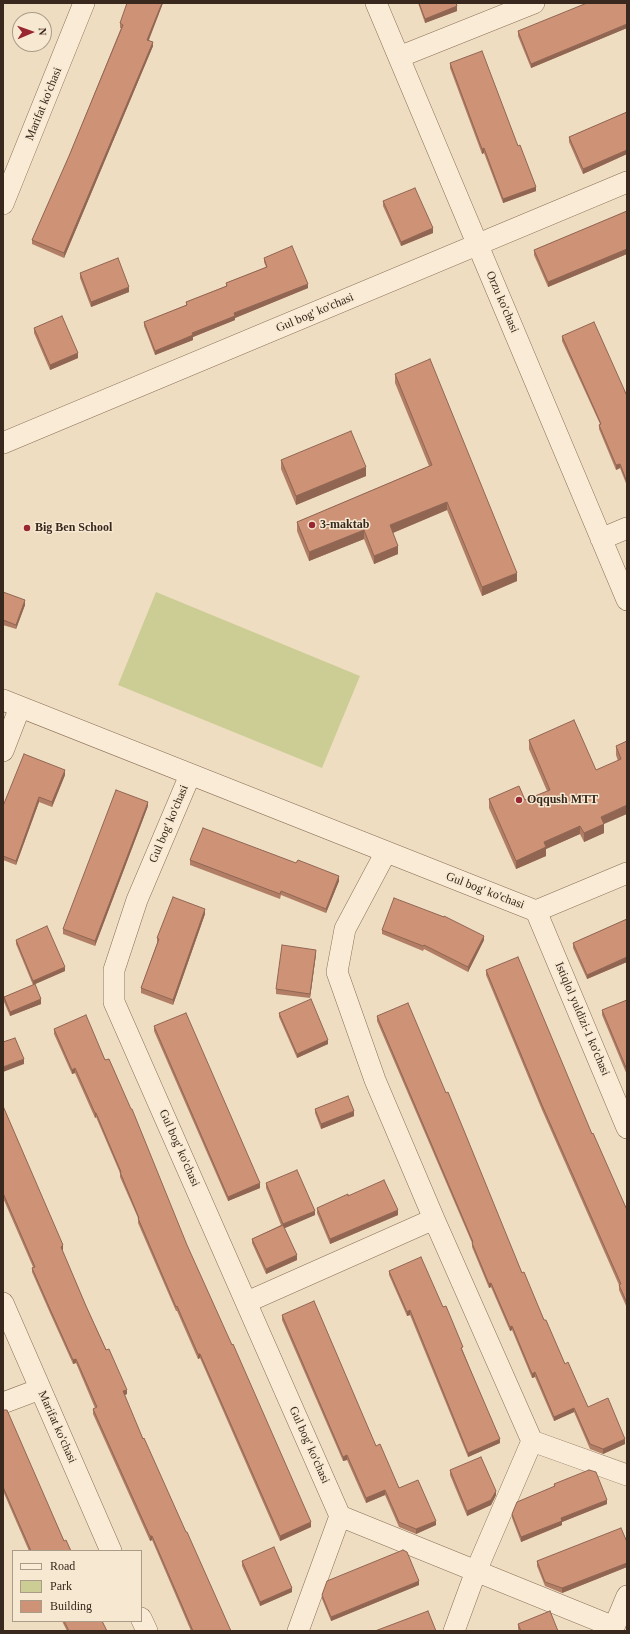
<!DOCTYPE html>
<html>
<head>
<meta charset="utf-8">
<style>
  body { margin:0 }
  #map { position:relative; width:630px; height:1634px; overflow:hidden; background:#efddc1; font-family:Georgia,serif }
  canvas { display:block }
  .frame { position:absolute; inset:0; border:4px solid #38281d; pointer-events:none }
  .legend { position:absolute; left:12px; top:1550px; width:130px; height:72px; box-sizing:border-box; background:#f6e8d1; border:1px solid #aa9b89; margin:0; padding:5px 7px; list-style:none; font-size:12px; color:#38281d }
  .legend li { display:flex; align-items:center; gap:8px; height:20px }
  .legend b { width:20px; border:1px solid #aa9b89 }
  .north { position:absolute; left:12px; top:12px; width:40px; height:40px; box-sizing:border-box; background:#f6e8d1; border:1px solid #aa9b89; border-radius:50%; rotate:88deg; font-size:11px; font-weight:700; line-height:16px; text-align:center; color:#38281d }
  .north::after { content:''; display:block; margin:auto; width:14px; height:18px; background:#992732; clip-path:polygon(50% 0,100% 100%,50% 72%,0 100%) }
</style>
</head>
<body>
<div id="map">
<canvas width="630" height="1634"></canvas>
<div class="frame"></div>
<ul class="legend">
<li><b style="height:5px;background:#f9ebd5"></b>Road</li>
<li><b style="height:11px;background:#cccd95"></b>Park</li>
<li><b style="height:11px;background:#ce9276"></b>Building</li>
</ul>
<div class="north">N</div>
</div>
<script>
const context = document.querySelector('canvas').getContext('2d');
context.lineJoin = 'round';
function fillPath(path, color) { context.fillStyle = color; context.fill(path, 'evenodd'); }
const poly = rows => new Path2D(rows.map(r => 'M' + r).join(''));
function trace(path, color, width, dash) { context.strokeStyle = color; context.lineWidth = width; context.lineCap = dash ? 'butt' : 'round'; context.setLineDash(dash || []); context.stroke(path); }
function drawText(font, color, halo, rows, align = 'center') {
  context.font = font + ' Georgia,serif'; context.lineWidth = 3; context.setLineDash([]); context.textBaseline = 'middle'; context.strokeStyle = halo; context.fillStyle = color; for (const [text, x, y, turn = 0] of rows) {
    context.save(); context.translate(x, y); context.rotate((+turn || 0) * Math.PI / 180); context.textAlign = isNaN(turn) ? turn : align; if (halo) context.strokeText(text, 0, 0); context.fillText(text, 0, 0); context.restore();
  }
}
fillPath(poly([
  [156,592,360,676,322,768,118,685]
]), '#cccd95');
const minor = poly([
  [376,3,627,600],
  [399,57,534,3],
  [3,204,84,3],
  [3,443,627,182],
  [601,539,627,528],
  [3,700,536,911,627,873],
  [3,751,20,707],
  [190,775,137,900,114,970,114,1002,340,1516],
  [386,852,345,929,337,972,375,1080,434,1219,532,1441],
  [536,911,627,1128],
  [247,1302,434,1219],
  [3,1303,111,1551],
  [3,1403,40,1389],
  [532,1441,627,1475],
  [340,1516,614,1627],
  [141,1618,147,1631],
  [614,1627,627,1596],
  [298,1631,340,1516],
  [454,1631,476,1571,532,1441]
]);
trace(minor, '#896e58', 22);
trace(minor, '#f9ebd5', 21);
fillPath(poly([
  [163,3,149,40,153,46,64,258,32,244,32,240,69,156,121,28,120,28,120,23],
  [418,3,456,3,457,11,425,23],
  [627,3,627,28,531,68,518,36,518,31],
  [450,63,518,146,536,191,503,203,484,153,482,154,450,68],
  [627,112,627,154,583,174,569,142,569,137],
  [383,201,433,233,401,246,383,206],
  [627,211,627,254,548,287,534,255,534,250],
  [264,258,308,288,235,318,235,320,193,337,193,340,155,355,144,326,144,322,186,305,186,302,226,286,226,283,266,267,264,262],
  [80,273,129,292,91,307,80,278],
  [34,328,78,358,50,370,34,333],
  [562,336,627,396,627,486,620,468,616,470,599,429,599,425,600,424,562,341],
  [395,374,517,581,482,596,447,510,393,533,398,554,374,564,364,539,309,561,297,531,297,522,429,466,395,383],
  [281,460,366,476,296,505,281,469],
  [3,592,25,605,16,629,3,625],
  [529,740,596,770,618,761,616,755,616,746,627,741,604,824,604,833,584,842,580,834,546,849,546,856,516,869,489,808,489,799,525,800,547,791,529,749],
  [65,775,52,807,39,802,16,865,3,860,3,806],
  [148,806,95,946,63,934,63,929],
  [190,860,339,881,326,913,281,895,280,899,190,865],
  [205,914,173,1005,141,993,141,988,157,943,157,938],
  [627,919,627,962,587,979,573,948,573,943],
  [382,930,484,940,468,972,424,949,423,951,382,934],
  [16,940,65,971,35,984,41,1004,10,1016,4,1002,4,997,33,985,16,944],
  [316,954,310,998,276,994,276,989],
  [486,970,592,1134,627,1210,627,1308,619,1290,619,1285,542,1110,486,975],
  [627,1000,627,1075,602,1015,602,1010],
  [279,1013,328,1044,297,1058,279,1017],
  [377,1016,446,1093,522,1273,565,1364,588,1407,625,1444,603,1454,590,1449,574,1412,554,1421,535,1377,532,1378,512,1330,510,1331,491,1287,489,1288,472,1247,472,1243,377,1021],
  [154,1026,260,1188,228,1201,154,1031],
  [54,1029,105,1060,311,1527,280,1541,200,1358,198,1359,177,1311,176,1311,138,1223,138,1218,120,1177,120,1173,96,1117,95,1118,75,1073,72,1074,54,1034],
  [3,1106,63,1250,62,1250,86,1306,127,1394,124,1395,143,1439,231,1631,191,1631,152,1540,150,1541,93,1414,93,1409,95,1408,76,1363,73,1364,50,1313,32,1272,32,1268,33,1267,3,1198],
  [315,1109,354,1116,321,1129,315,1113],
  [266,1183,315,1215,284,1228,297,1260,266,1274,252,1243,252,1239,281,1225,266,1188],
  [348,1196,398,1215,330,1244,317,1213,317,1208],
  [389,1271,443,1307,463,1351,500,1443,468,1457,410,1315,407,1316,389,1275],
  [282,1315,376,1446,399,1488,436,1525,416,1534,399,1527,385,1495,366,1503,347,1460,343,1461,282,1320],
  [3,1410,64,1541,71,1551,29,1551,3,1491],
  [450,1470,496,1495,491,1505,467,1516,450,1475],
  [554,1484,607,1504,562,1522,562,1525,521,1542,512,1518,512,1514,554,1487],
  [627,1542,627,1567,562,1593,545,1586,537,1566,537,1561],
  [242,1561,292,1592,260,1606,242,1566],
  [419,1585,331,1621,322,1599,322,1595],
  [62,1621,102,1621,107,1631,67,1631],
  [518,1624,558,1631,519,1631,518,1629]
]), '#b17e65');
fillPath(poly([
  [162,3,163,3,147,44,147,40],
  [457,6,457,11,425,23,425,19],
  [627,24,627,28,531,68,531,64],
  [153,42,153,46,64,258,64,253],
  [484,148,484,153,482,154,482,149],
  [627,150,627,154,583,174,583,169],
  [536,187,536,191,503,203,503,199],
  [433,228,433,233,401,246,401,242],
  [627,249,627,254,548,287,548,282],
  [308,284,308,288,235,318,235,320,193,337,193,340,155,355,155,351,192,333,234,313],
  [129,287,129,292,91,307,91,302],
  [78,353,78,358,50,370,50,365],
  [620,464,620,468,616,470,616,465],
  [366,467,366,476,296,505,296,496],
  [447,502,447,510,390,534,390,525],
  [364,530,364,539,309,561,309,552],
  [398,546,398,554,374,564,374,556],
  [517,573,517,581,482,596,482,587],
  [25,600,25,605,16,629,16,625],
  [65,770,65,775,52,807,52,802],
  [39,797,39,802,16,865,16,861],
  [148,802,148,806,95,946,95,941],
  [627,805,627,814,604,824,604,833,584,842,584,833,601,817],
  [580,826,580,834,546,849,546,856,516,869,516,861,544,842],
  [339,876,339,881,326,913,326,909],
  [205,909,205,914,173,1005,173,1000],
  [484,936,484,940,468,972,468,967],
  [316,950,316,954,310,998,310,994],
  [627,957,627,962,587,979,587,975],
  [65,967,65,971,33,985,33,981],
  [41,999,41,1004,10,1016,10,1012],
  [328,1040,328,1044,297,1058,297,1054],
  [24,1059,24,1064,3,1072,3,1067],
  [75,1068,75,1073,72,1074,72,1070],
  [354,1111,354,1116,321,1129,321,1124],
  [95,1113,96,1113,96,1117,95,1118],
  [260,1183,260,1188,228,1201,228,1197],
  [398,1210,398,1215,330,1244,330,1239],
  [315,1211,315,1215,283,1229,283,1224],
  [63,1245,63,1250,61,1251,61,1247],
  [297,1255,297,1260,266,1274,266,1269],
  [491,1283,491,1287,489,1288,489,1284],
  [410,1310,410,1315,407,1316,407,1312],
  [512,1326,512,1330,510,1331,510,1327],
  [198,1354,200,1354,200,1358,198,1359],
  [76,1359,76,1363,73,1364,73,1360],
  [535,1372,535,1377,532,1378,532,1374],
  [127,1390,127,1394,123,1396,123,1391],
  [574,1408,574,1412,554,1421,554,1417],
  [500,1439,500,1443,468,1457,468,1453],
  [625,1439,625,1444,603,1454,603,1449],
  [347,1455,347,1460,343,1461,343,1457],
  [385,1490,385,1495,366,1503,366,1498],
  [496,1491,496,1495,491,1505,467,1516,467,1511],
  [607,1500,607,1504,562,1522,562,1525,521,1542,521,1537,561,1518],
  [436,1521,436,1525,416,1534,416,1529],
  [311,1522,311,1527,280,1541,280,1536],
  [150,1536,152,1536,152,1540,150,1541],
  [627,1563,627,1567,562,1593,562,1588],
  [419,1581,419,1585,331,1621,331,1617],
  [292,1588,292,1592,260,1606,260,1602]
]), '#906653');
const building = poly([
  [127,3,162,3,147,40,153,42,64,253,32,240,69,156,123,25,120,23,127,3],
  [419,3,456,3,457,6,425,19,419,3],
  [587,3,627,3,627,24,531,64,518,31,587,3],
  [482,51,518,146,520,145,536,187,503,199,484,148,482,149,450,63,482,51],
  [627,112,627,150,583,169,569,137,627,112],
  [415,188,433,228,401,242,383,201,415,188],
  [627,211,627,249,548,282,534,250,627,211],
  [292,246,308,284,234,313,235,316,192,333,193,335,155,351,144,322,187,305,186,302,227,286,226,283,267,267,264,258,292,246],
  [118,258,129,287,91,302,80,273,118,258],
  [62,316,78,353,50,365,34,328,62,316],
  [594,322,627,396,627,482,620,464,616,465,599,425,601,424,562,336,594,322],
  [430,359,517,573,482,587,447,502,390,525,398,546,374,556,364,530,309,552,297,522,432,465,395,374,430,359],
  [351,431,366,467,296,496,281,460,351,431],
  [3,592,25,600,16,625,3,620,3,592],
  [574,720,596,770,621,759,616,746,627,741,627,805,601,817,604,824,584,833,580,826,544,842,546,847,516,861,489,799,519,786,525,800,550,790,529,740,574,720],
  [24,754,65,770,52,802,39,797,16,861,3,856,3,806,24,754],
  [116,790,148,802,95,941,63,929,116,790],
  [203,828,296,863,298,860,339,876,326,909,281,891,280,894,190,860,203,828],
  [173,897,205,909,173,1000,141,988,159,939,157,938,173,897],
  [394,898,444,917,444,916,484,936,468,967,424,945,423,946,382,930,394,898],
  [627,919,627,957,587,975,573,943,627,919],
  [47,926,65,967,33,981,16,940,47,926],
  [282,945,316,950,310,994,276,989,282,945],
  [518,957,592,1134,593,1133,627,1210,627,1303,619,1285,621,1284,542,1105,486,970,518,957],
  [35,984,41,999,10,1012,4,997,35,984],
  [311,999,328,1040,297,1054,279,1013,311,999],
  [627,1000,627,1070,602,1010,627,1000],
  [408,1003,446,1093,448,1092,465,1133,522,1273,524,1272,544,1320,546,1320,565,1364,568,1362,588,1407,608,1398,625,1439,603,1449,590,1444,574,1408,554,1417,535,1372,532,1374,512,1326,510,1327,491,1283,489,1284,472,1243,473,1242,377,1016,408,1003],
  [186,1013,260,1183,228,1197,154,1026,186,1013],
  [86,1015,105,1060,109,1059,131,1109,132,1109,187,1245,232,1345,233,1344,311,1522,280,1536,200,1354,198,1354,177,1306,176,1307,138,1218,139,1218,120,1172,121,1172,96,1113,95,1113,75,1068,72,1070,54,1029,86,1015],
  [15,1038,24,1059,3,1067,3,1042,15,1038],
  [348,1096,354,1111,321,1124,315,1109,348,1096],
  [3,1106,63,1245,61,1247,86,1306,106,1350,109,1349,127,1390,123,1391,143,1439,144,1438,186,1532,187,1532,231,1631,193,1631,152,1536,150,1536,93,1409,97,1407,76,1359,73,1360,50,1309,32,1268,35,1267,3,1193,3,1106],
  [297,1170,315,1211,283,1224,266,1183,297,1170],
  [384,1180,398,1210,330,1239,317,1208,348,1194,348,1196,384,1180],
  [283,1225,297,1255,266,1269,252,1239,283,1225],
  [421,1257,443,1307,446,1306,463,1347,461,1348,500,1439,468,1453,410,1310,407,1312,389,1271,421,1257],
  [314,1301,376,1446,380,1444,399,1488,418,1480,436,1521,416,1529,399,1522,385,1490,366,1498,347,1455,343,1457,282,1315,314,1301],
  [3,1410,7,1410,64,1541,66,1540,71,1551,31,1551,3,1487,3,1410],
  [481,1457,496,1491,491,1500,467,1511,450,1470,481,1457],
  [589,1470,596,1472,607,1500,561,1518,562,1521,521,1537,512,1514,517,1502,555,1486,554,1484,589,1470],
  [621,1528,627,1542,627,1563,562,1588,545,1582,537,1561,621,1528],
  [274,1547,292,1588,260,1602,242,1561,274,1547],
  [403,1550,407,1552,419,1581,331,1617,322,1595,327,1581,403,1550],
  [428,1611,436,1631,375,1631,428,1611],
  [550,1611,558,1631,521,1631,518,1624,550,1611],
  [64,1621,102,1621,107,1631,69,1631,64,1621]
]);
fillPath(building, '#ce9276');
trace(building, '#906653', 1);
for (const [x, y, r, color] of [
  [312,525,4,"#992732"],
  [27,528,4,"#992732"],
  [519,800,4,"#992732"]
]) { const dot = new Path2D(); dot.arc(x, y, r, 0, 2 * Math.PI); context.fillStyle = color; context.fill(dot); trace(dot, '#f6e8d1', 1.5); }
drawText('12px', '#38281d', '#f6e8d1', [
  ["Marifat ko'chasi",44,104,-68],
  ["Orzu ko'chasi",502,302,67],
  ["Gul bog' ko'chasi",315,313,-23],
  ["Gul bog' ko'chasi",169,824,-67],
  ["Gul bog' ko'chasi",485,891,21],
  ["Istiqlol yuldizi-1 ko'chasi",582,1019,67],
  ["Gul bog' ko'chasi",179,1148,66],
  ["Marifat ko'chasi",57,1427,66],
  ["Gul bog' ko'chasi",309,1445,66]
]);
drawText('bold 12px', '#38281d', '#f6e8d1', [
  ["3-maktab",320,525],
  ["Big Ben School",35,528],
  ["Oqqush MTT",527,800]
], 'left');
</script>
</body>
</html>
